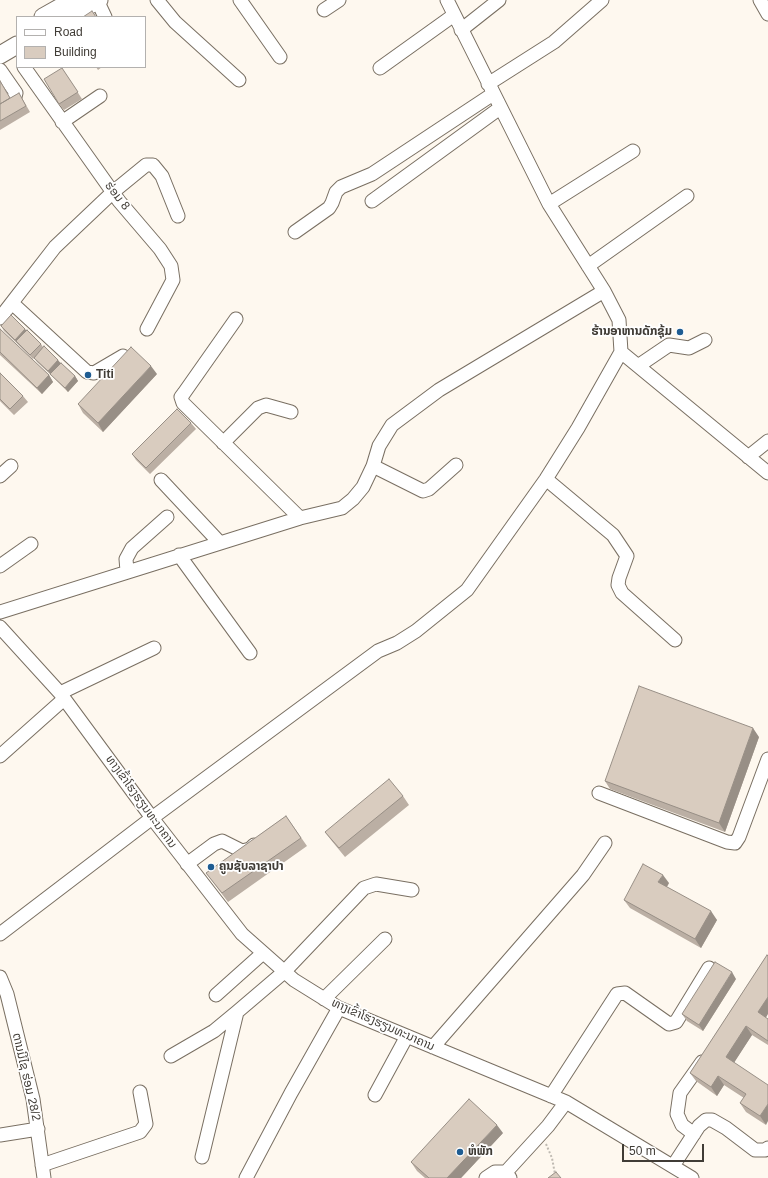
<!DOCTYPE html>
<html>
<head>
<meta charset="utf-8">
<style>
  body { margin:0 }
  #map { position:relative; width:768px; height:1178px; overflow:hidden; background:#fef8ef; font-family:Arial,sans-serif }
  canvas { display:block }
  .legend { position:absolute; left:16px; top:16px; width:130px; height:52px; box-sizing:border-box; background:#fff; border:1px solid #b3b1af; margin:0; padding:5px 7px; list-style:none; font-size:12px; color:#403c36 }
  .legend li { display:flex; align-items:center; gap:8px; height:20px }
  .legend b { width:20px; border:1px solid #b3b1af }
  .scale { position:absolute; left:622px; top:1144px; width:82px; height:18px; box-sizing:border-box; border:2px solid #403c36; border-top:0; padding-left:5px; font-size:12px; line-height:14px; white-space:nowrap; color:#403c36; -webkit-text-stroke:3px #fff; paint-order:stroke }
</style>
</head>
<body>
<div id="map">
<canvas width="768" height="1178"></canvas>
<ul class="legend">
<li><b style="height:5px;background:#fff"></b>Road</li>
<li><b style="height:11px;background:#d9ccbf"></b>Building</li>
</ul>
<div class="scale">50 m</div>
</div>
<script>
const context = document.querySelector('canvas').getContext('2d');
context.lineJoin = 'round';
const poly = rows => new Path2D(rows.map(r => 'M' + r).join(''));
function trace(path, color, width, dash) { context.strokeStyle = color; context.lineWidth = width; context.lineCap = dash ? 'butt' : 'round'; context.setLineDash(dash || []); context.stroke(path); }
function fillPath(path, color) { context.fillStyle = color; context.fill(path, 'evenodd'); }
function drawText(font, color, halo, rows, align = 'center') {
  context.font = font + ' Arial,"Noto Sans Lao",sans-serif'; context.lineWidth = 3.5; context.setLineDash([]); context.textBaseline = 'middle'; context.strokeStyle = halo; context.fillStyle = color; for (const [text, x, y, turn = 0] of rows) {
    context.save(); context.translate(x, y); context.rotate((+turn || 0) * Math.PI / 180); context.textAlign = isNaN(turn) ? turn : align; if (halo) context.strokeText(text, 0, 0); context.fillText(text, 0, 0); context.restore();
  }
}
const minor = poly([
  [97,0,105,17],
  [157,0,175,22,239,80],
  [240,0,280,57],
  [447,0,549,204,604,291,619,320,621,352,768,473],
  [760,0,768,14],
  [324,10,339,0],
  [461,30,499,0],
  [24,67,119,201,160,249,171,266,173,280,147,329],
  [380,68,454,15],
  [0,70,16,93,15,97,0,108],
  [488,84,554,42,602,0],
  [62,122,100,96],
  [372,201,500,108],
  [549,204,633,151],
  [295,232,329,208,332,203,336,192,341,187,372,174,493,94],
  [588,266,687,196],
  [12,303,87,372,94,373,123,356],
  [0,318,55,247,113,192,146,165,153,165,162,176,178,216],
  [236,319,184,393,181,397,183,403,300,518],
  [638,366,669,345,689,348,705,340],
  [223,443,258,408,266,405,291,412],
  [748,457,768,441],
  [373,466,423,491,429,489,456,465],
  [0,476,11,466],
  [546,479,613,535,627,556,619,578,618,585,622,593,675,640],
  [161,480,220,543],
  [179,555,250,653],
  [0,566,31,544],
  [127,571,126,559,132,548,167,517],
  [0,612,300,518,342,508,353,499,363,487,373,466,379,446,392,425,439,390,604,291],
  [0,627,60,693,152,818,242,934,294,980,339,1008,566,1102,692,1178],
  [60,693,154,648],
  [0,756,64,699],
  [599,793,727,842,735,843,739,837,768,759],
  [187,864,214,844,222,841,242,851,250,849,254,845],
  [0,934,152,818,378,651,397,643,416,631,467,590,546,479,578,428,621,352],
  [0,977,7,994,33,1099,44,1178],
  [216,995,263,953],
  [324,999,385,939],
  [433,1047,583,875,605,843],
  [171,1056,214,1031,237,1012,284,972,364,888,376,884,412,890],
  [375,1095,407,1036],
  [551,1096,617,994,625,993,669,1024,676,1022,709,968],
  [694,1134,682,1125,677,1114,680,1093,702,1062],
  [0,1135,38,1129],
  [202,1157,237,1012],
  [42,1165,140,1132,146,1124,140,1092],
  [673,1166,699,1126,706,1120,712,1120,726,1128,755,1150,765,1150,768,1148],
  [246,1178,291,1093,339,1008],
  [486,1178,495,1172,506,1172],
  [510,1178,506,1172,548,1126,566,1102]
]);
const major = poly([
  [43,17,73,0],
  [68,17,99,0],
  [0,55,17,45]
]);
trace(minor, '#796f62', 15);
trace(major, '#796f62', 19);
trace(poly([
  [546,1144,552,1158,555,1174]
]), '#bfbab2', 2, [2, 2]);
trace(minor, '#fff', 13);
trace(major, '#fff', 17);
fillPath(poly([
  [96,67,102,67,98,70],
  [62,68,82,99,64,110,59,104],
  [0,80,10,98,19,93,30,112,0,130],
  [1,326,27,330,41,344,43,347,75,376,78,381,68,392,51,375,37,362,34,358,33,359,4,331],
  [0,329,49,375,53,382,42,394,0,355],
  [0,373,23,396,28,402,14,415,0,401],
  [157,374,103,432,83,413,78,404],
  [191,423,196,429,150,474,136,460,132,454],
  [759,737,725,832,610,789,605,781],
  [403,796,409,805,345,857,331,840,325,832],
  [286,816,307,846,228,902,206,873],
  [669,883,667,887,717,920,701,948,630,908,624,900],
  [767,955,766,1018,768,1019,768,1045,752,1035,734,1062,766,1125,746,1112,740,1103,744,1098,724,1085,717,1096,696,1081,690,1073],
  [736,979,703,1031,687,1021,682,1014],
  [503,1133,461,1178,425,1178,417,1171,411,1162]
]), '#bbafa4');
fillPath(poly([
  [25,329,28,333,16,341,18,344,15,340],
  [58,360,61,364,51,375,48,371],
  [151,366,157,374,103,432,98,423],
  [49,375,53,382,42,394,37,388],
  [75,376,78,381,68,392,65,388],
  [753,728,759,737,725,832,719,823],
  [663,875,669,883,664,891,658,882],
  [711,911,717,920,701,948,695,939],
  [732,972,736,979,703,1031,699,1025],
  [768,997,768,1014,764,1021,758,1012],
  [746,1026,752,1035,732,1066,726,1057],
  [718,1076,724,1085,717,1096,711,1087],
  [768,1104,768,1121,766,1125,760,1116],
  [497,1125,503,1133,461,1178,447,1178]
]), '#988f86');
const building = poly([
  [92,11,96,17,83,17,92,11],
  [62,68,78,92,59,104,44,79,62,68],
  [0,81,10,98,0,104,0,81],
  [19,93,26,106,0,121,0,104,19,93],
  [11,315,25,329,15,340,1,326,11,315],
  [0,329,49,375,37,388,0,352,0,329],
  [27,330,41,344,30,355,16,341,27,330],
  [44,346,58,360,48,371,34,358,44,346],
  [131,347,151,366,98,423,78,404,131,347],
  [61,363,75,376,65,388,50,374,61,363],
  [0,373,23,396,10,409,0,399,0,373],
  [177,409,191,423,146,468,132,454,177,409],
  [639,686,753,728,719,823,605,781,639,686],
  [389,779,403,796,339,848,325,832,389,779],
  [286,816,301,838,222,893,206,873,286,816],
  [643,864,663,875,658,882,711,911,695,939,624,900,643,864],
  [767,955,768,956,768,997,758,1012,768,1019,768,1041,746,1026,726,1057,768,1085,768,1104,760,1116,740,1103,746,1094,718,1076,711,1087,690,1073,767,955],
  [715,962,732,972,699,1025,682,1014,715,962],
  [469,1099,497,1125,447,1178,429,1178,411,1162,469,1099],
  [556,1172,561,1178,548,1178,556,1172]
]);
fillPath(building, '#d9ccbf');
trace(building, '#988f86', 1);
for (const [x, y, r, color] of [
  [680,332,4,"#1e5c92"],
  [88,375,4,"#1e5c92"],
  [211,867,4,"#1e5c92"],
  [460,1152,4,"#1e5c92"]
]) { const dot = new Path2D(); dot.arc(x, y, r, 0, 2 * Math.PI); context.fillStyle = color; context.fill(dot); trace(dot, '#fff', 1.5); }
drawText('12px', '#403c36', '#fff', [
  ["ຮ່ອມ 8",117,196,52],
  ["ທາງເຂົ້າໂຮງຮຽນທະນາຄານ",141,802,54],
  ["ທາງເຂົ້າໂຮງຮຽນທະນາຄານ",383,1025,24],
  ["ຕານມີໄຊ ຮ່ອມ 28/2",26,1077,77]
]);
drawText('bold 12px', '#403c36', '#fff', [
  ["ຮ້ານອາຫານດັກຊຸ້ມ",672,332,"right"],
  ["Titi",96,375],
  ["ຄູນຊັບລາຊາປາ",219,867],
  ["ຫໍພັກ",468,1152]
], 'left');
</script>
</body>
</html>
